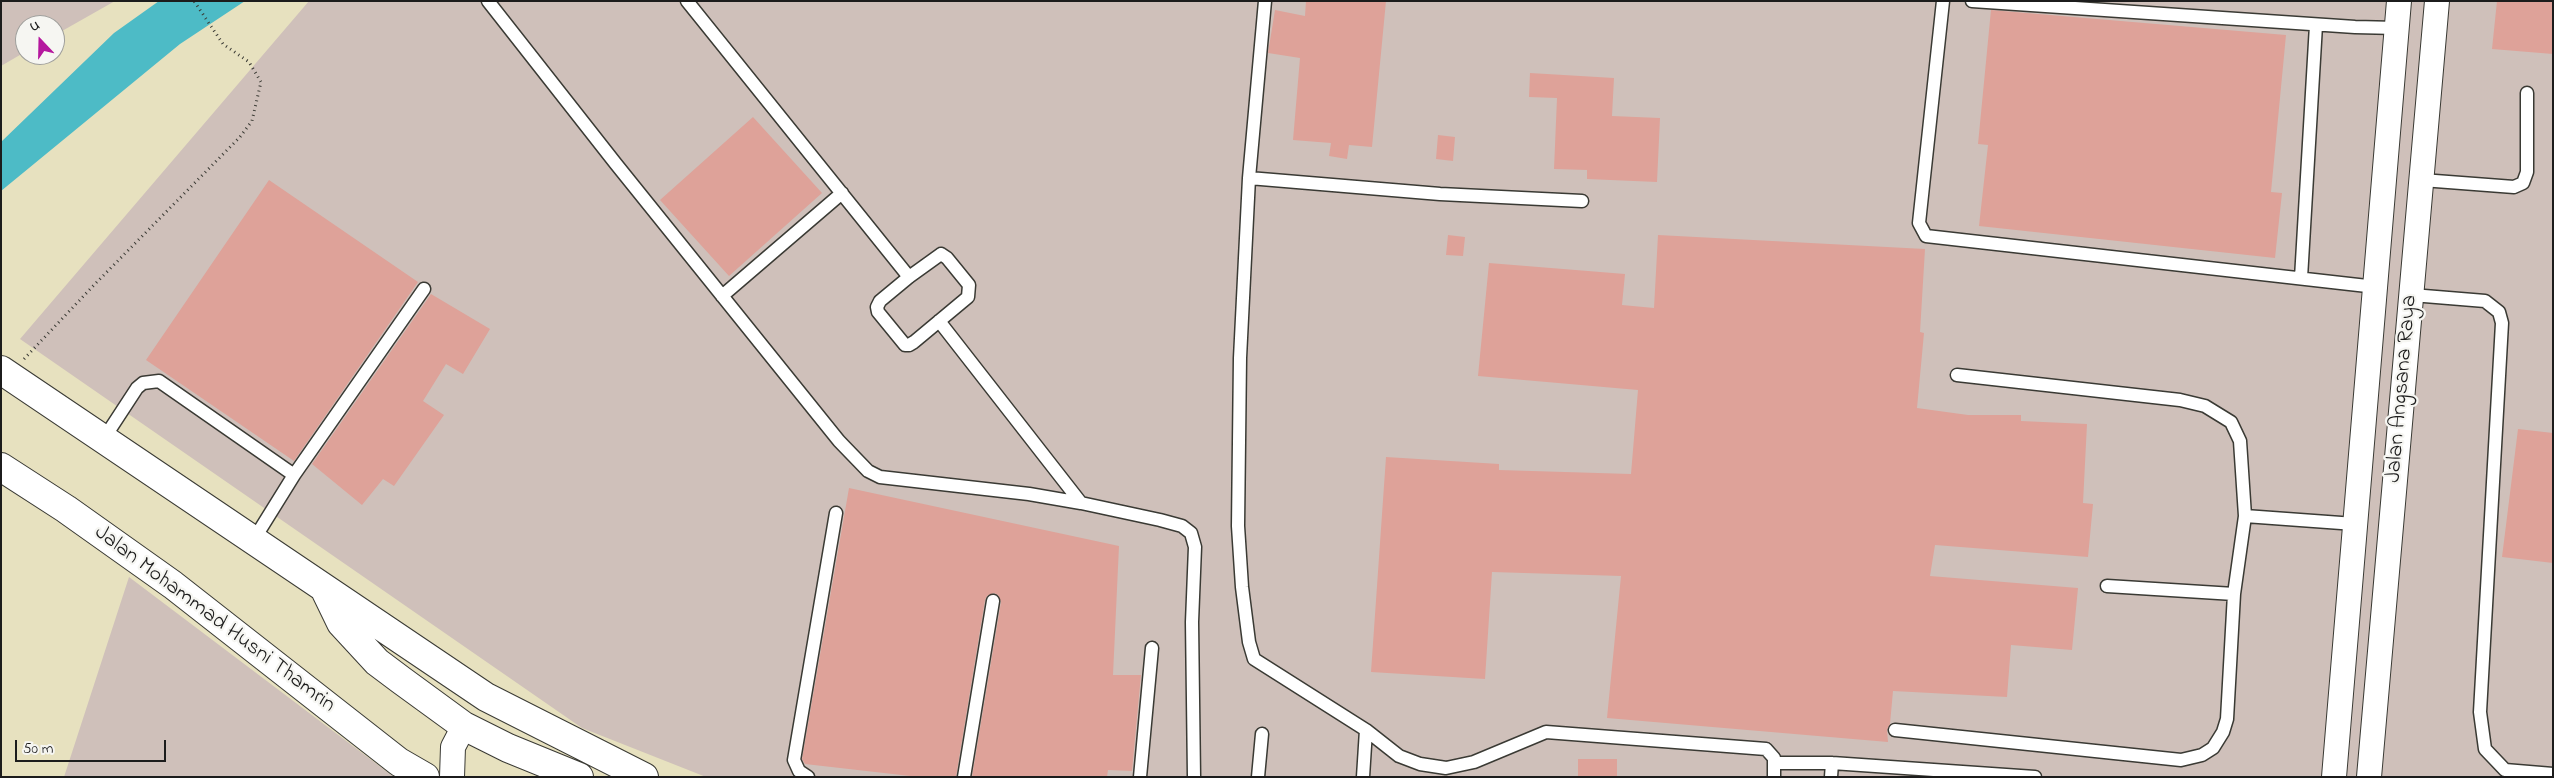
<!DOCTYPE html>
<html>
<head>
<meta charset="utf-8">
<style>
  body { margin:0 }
  #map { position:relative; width:2554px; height:778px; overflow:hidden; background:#e7e1bf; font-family:"Indie Flower",sans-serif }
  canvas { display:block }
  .frame { position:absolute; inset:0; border:2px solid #1c1c1c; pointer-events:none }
  .north { position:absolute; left:15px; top:15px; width:50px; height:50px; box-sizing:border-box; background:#f6f6f2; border:1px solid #9f9f9c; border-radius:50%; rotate:339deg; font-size:14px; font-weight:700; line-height:20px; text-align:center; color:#1c1c1c }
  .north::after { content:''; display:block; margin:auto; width:18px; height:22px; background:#b5179e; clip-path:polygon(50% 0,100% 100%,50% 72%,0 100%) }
  .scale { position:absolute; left:15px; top:740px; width:151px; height:22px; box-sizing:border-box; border:2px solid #1c1c1c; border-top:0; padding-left:6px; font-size:15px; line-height:18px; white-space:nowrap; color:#1c1c1c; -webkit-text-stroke:4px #f6f6f2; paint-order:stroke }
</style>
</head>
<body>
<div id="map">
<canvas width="2554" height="778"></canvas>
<div class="frame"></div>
<div class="north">U</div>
<div class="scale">50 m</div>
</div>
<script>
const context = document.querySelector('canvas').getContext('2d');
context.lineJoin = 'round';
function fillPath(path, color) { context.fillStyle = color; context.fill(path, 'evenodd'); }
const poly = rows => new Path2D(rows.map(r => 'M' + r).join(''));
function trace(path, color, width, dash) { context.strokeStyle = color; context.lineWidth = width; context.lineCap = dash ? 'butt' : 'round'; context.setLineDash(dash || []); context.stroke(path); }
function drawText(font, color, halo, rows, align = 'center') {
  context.font = font + ' "Indie Flower",sans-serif'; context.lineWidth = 4.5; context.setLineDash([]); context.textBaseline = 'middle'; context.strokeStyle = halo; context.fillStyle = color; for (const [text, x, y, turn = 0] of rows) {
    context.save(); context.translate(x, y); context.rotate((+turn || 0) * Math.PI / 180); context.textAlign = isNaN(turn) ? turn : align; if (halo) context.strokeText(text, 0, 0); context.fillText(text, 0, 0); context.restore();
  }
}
fillPath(poly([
  [1,1,115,1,55,35,55,25,25,25,25,52,1,66],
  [309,1,2553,1,2553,777,706,777,582,728,20,339],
  [129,577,394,777,64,777]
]), '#cfc0ba');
fillPath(poly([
  [159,1,245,1,180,44,1,191,1,142,114,33]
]), '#4dbbc6');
fillPath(poly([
  [1306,1,1386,1,1372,147,1349,145,1347,159,1329,156,1331,143,1293,140,1300,58,1268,53,1275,10,1305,16],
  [2497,1,2553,1,2553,54,2492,49],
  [1991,10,2286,35,2271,192,2282,193,2275,258,1979,226,1988,145,1978,144],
  [1530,73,1614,78,1612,116,1660,118,1657,182,1587,179,1587,170,1554,169,1557,98,1529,97],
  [753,117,822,193,729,276,660,200],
  [1438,135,1455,137,1453,161,1436,159],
  [269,180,418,282,294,461,146,360],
  [1448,235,1465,237,1463,256,1446,255],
  [1658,235,1925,249,1920,332,1924,333,1917,408,1968,415,2021,415,2021,421,2087,424,2083,503,2093,504,2088,557,1935,545,1930,576,2078,588,2072,650,2011,645,2007,697,1893,691,1890,724,1887,730,1888,742,1607,718,1621,576,1492,572,1485,679,1371,672,1386,457,1499,464,1499,470,1631,474,1638,390,1478,376,1489,263,1625,274,1622,305,1654,308],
  [431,294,490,329,463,374,446,364,423,401,444,415,394,486,383,479,362,505,312,464],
  [2518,429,2553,433,2553,563,2502,557],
  [849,488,1119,546,1113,675,1141,675,1132,771,1108,770,1107,777,972,777,1001,602,998,595,994,593,987,596,985,600,956,777,919,777,805,764,802,759],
  [1578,759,1617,759,1617,777,1578,777]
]), '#dea299');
const lane = poly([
  [488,1,616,164,839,441,868,471,880,477,1029,494,1081,503,939,321],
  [687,1,909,277],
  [1265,1,1249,178,1240,358,1238,526,1242,587,1249,642,1254,659,1366,730,1363,777],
  [1943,1,1919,223,1926,236,2376,287],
  [1972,1,2355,27,2397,28],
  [1249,178,1440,194,1582,201],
  [2422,180,2514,187,2523,183,2527,172,2527,93],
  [941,254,947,258,969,285,968,297,914,342,909,345,905,345,878,312,877,307,880,301,909,277,941,254],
  [2301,278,2316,25],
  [2412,295,2485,301,2499,312,2502,323,2480,712,2485,749,2505,770,2553,774],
  [722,296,842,193],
  [1957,375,2180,400,2205,406,2231,422,2240,441,2245,516],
  [103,440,137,388,143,383,159,381,294,475],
  [1081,503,1160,520,1182,526,1191,533,1195,547,1192,622,1194,777],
  [253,541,294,475,424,289],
  [2107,586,2234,594],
  [1366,730,1399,756,1420,764,1446,768,1474,762,1546,732,1766,749,1774,758,1774,777],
  [1895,730,2181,760,2202,755,2213,748,2223,732,2227,719,2234,594,2245,516,2355,524],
  [1775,763,1832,763,2035,777],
  [808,777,799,771,794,760,836,513],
  [964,777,993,601],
  [1140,777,1152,648],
  [1258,777,1262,734],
  [1831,777,1832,763]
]);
const street = poly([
  [452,777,453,747,464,726],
  [2334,777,2399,1],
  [2369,777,2437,1]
]);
const secondary = poly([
  [1,370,486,697,644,777],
  [1,467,66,509,173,585,399,762,425,777],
  [325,590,341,623,377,662,401,680,464,726,508,748,579,777]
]);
trace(lane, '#3a3a34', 15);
trace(street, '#3a3a34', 26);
trace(secondary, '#3a3a34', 30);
trace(poly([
  [24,359,94,285,240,137,252,121,261,82,249,62,223,44,194,1]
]), '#3a3a34', 3, [1, 4]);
trace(lane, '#fff', 12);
trace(street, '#fff', 24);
trace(secondary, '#fff', 28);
drawText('22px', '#1c1c1c', '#f6f6f2', [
  ["Jalan Angsana Raya",2403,389,-85],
  ["Jalan Mohammad Husni Thamrin",214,620,37]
]);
</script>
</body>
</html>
